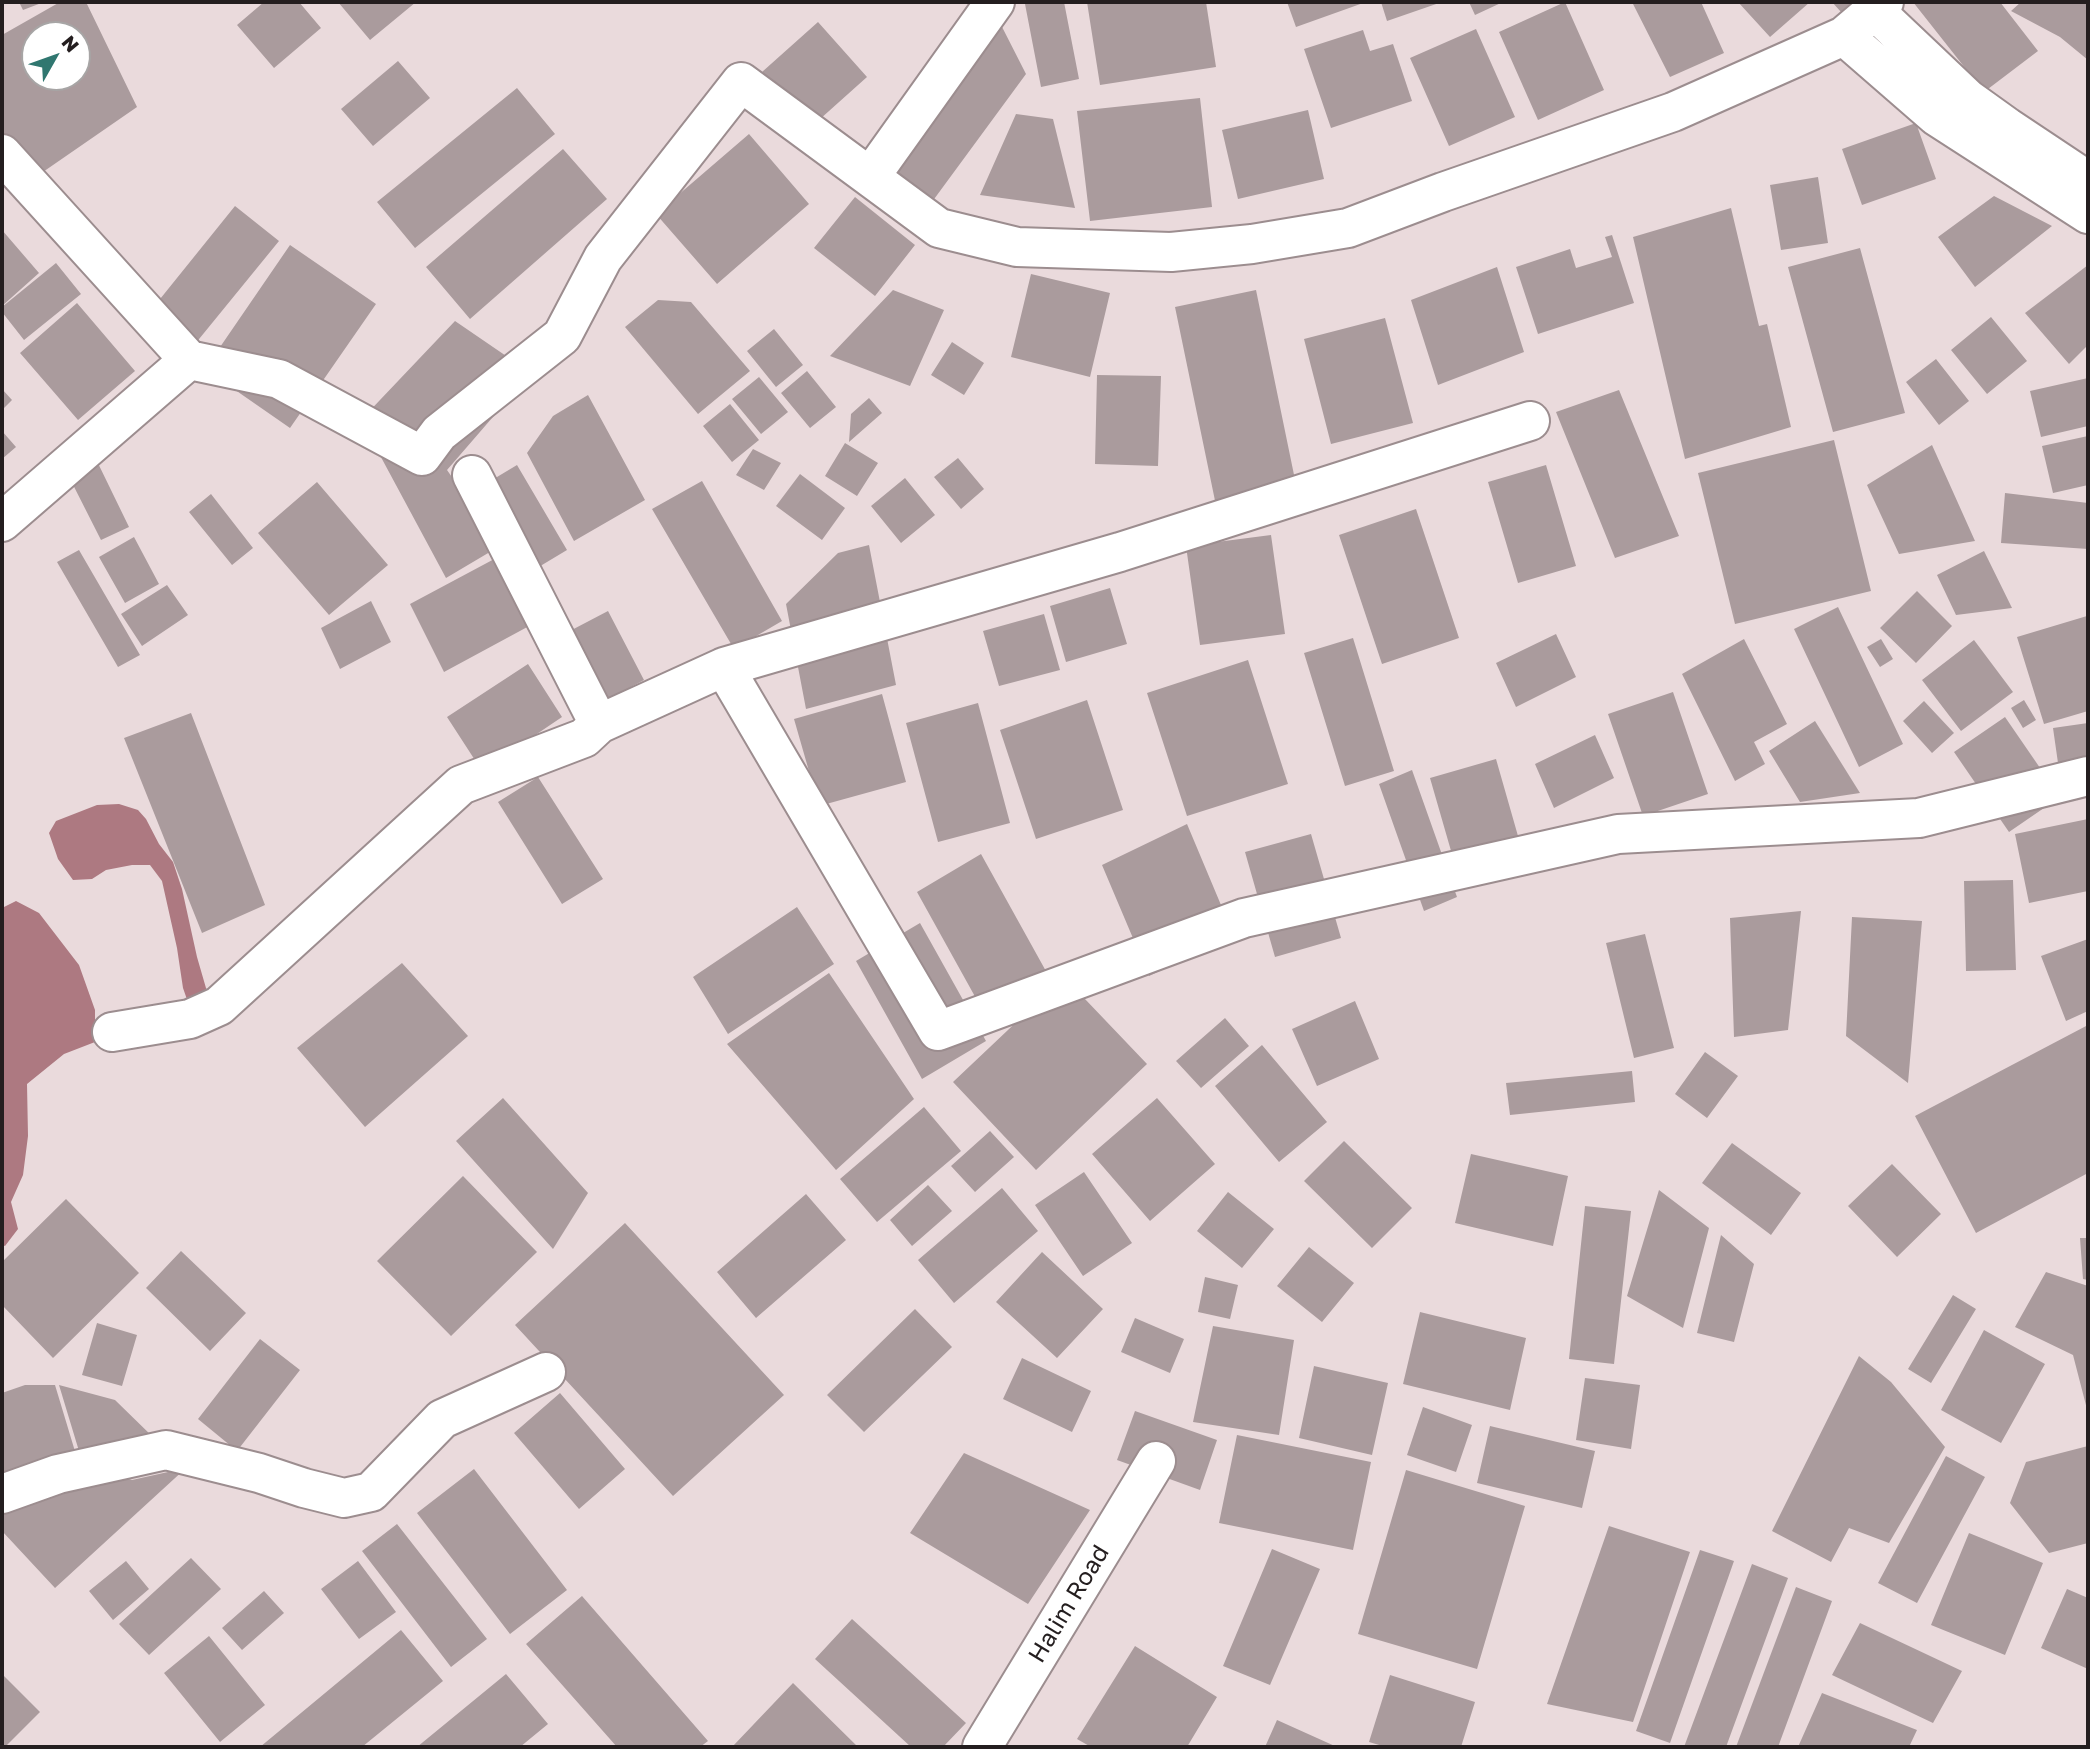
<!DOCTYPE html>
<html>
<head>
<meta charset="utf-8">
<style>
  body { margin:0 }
  #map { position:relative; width:2090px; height:1749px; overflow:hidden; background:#eadadc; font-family:"Golos Text",sans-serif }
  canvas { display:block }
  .frame { position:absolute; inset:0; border:4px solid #241e1f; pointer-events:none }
  .north { position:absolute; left:21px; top:21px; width:70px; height:70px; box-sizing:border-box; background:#fff; border:2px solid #a7a5a5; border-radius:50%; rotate:50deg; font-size:19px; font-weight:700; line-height:28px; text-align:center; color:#241e1f }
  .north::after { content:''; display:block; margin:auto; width:24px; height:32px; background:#307770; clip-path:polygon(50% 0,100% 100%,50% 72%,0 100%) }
</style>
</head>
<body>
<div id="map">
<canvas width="2090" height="1749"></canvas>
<div class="frame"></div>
<div class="north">N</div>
</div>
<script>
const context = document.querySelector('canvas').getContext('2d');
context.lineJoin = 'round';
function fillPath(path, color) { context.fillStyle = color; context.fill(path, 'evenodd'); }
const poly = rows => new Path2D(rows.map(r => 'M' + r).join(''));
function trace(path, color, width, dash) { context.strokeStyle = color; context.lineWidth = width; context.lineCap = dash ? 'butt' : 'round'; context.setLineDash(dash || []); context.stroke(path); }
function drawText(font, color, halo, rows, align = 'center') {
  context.font = font + ' "Golos Text",sans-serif'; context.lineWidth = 5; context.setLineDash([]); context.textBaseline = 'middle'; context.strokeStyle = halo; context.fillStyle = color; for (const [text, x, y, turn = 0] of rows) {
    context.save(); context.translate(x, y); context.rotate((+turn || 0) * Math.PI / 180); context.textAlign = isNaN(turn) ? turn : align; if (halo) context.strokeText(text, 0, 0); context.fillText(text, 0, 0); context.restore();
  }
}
fillPath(poly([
  [119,804,138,810,146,819,159,844,173,862,182,889,197,957,208,995,190,1008,183,988,177,948,162,881,150,865,132,865,106,870,92,879,73,880,58,859,49,833,56,821,97,805],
  [16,901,39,913,79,965,95,1010,95,1042,64,1054,27,1084,28,1136,23,1175,11,1202,18,1229,5,1246,2,1245,2,908]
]), '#ad7981');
fillPath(poly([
  [19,2,44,2,23,10],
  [60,2,86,2,137,107,27,183,2,155,2,35],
  [35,35,77,35,77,77,35,77],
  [264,2,299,2,321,28,274,68,237,25],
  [338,2,416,2,370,40],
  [1039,2,1064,2,1079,79,1041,87,1025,4],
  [1087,2,1206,2,1216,67,1100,85],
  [1287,2,1366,2,1296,27],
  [1381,2,1442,2,1387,21],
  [1469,2,1503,2,1475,15],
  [1565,2,1604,90,1538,120,1499,32],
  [1632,2,1701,2,1724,53,1670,77],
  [1738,2,1810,2,1770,37],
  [1832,2,1852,2,1841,12],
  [1913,2,2000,2,2038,51,1984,92],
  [2021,2,2088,2,2088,60,2060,37,2011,11],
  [999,21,1026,74,929,206,886,177],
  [818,22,867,77,810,128,762,72],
  [1476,29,1515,117,1449,146,1410,58],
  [1363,30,1370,51,1393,44,1412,101,1331,128,1304,49],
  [398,61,430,98,373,146,341,109],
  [517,88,555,134,415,248,377,202],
  [1200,98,1212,207,1090,221,1077,111],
  [1308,110,1324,179,1238,199,1222,130],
  [1016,114,1053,119,1075,208,980,195],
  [1916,123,1936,179,1862,205,1842,149],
  [749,134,809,204,717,284,656,214],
  [563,149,607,199,470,319,426,267],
  [1818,177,1828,243,1781,250,1770,185],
  [1994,196,2052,226,1975,287,1938,237],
  [855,197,915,245,875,296,814,248],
  [235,206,279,241,195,344,152,309],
  [1731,208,1759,326,1767,324,1791,427,1685,459,1633,237],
  [2,230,39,273,2,306],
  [1612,235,1634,303,1538,334,1516,267,1570,249,1576,268,1612,257,1605,237],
  [290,245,376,304,290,428,205,369],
  [1860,248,1905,413,1833,432,1788,267],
  [56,263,81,294,24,340,2,312,2,307],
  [2088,265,2088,345,2069,364,2025,313],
  [1497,267,1524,352,1438,385,1411,300],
  [1031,274,1110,293,1090,377,1011,357],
  [893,290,944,310,910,386,830,356],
  [1256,290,1300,504,1219,520,1175,307],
  [658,300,691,302,750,371,698,414,625,327],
  [77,303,135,371,78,420,20,353],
  [1991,317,2027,361,1987,394,1951,350],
  [1385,318,1413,423,1331,444,1304,339],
  [455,321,531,373,447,470,500,546,446,578,361,420],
  [774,329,803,365,776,387,747,351],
  [952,342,984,363,964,395,931,375],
  [1936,359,1969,401,1939,425,1906,382],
  [807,371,836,407,810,428,781,393],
  [1097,375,1161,376,1158,466,1095,464],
  [759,377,788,412,761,434,732,399],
  [2088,378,2088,426,2041,437,2030,391],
  [2,389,12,400,2,410],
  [1619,390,1679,536,1615,558,1556,412],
  [588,395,645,500,574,541,527,453,553,416],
  [869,398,882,413,849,442,851,414],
  [730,404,759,440,732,462,703,426],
  [2,431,16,447,2,459],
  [2088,436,2088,485,2053,493,2042,446],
  [1834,440,1871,591,1735,624,1698,473],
  [845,443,878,463,857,496,825,476],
  [1932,445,1975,541,1899,554,1867,485],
  [753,449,781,463,764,490,736,475],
  [93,453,129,527,101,540,64,467],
  [958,458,984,489,961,509,934,477],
  [517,465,567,550,537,568,487,483],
  [1546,465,1576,566,1518,583,1488,482],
  [800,474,845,508,822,540,776,506],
  [905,478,935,515,901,543,871,506],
  [702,481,782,621,734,649,652,509],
  [317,482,388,565,329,615,258,533],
  [2005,493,2088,503,2088,549,2001,543],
  [211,494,253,548,232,565,189,512],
  [1416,509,1459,638,1382,664,1339,535],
  [1271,535,1285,634,1200,645,1186,546],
  [134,537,159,584,125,603,99,557],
  [869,545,896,685,806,709,786,604,838,553],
  [79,550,140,655,118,667,57,562],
  [1984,551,2012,608,1956,615,1937,575],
  [498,557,531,625,444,672,410,604],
  [167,585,188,615,142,646,121,614],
  [1110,588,1127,644,1066,662,1050,606],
  [1917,591,1952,626,1916,663,1880,628],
  [371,601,391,642,340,669,321,628],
  [1838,607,1903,744,1859,767,1794,629],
  [608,611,644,680,603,702,566,633],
  [1044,614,1060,670,999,686,983,631],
  [2087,616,2088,711,2044,724,2017,637],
  [1556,634,1576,677,1516,707,1496,663],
  [1353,638,1394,771,1345,786,1304,653],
  [1744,639,1787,724,1754,742,1765,764,1735,781,1682,674],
  [1881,639,1893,659,1880,667,1867,647],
  [1974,640,2013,692,1961,731,1922,680],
  [1248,660,1288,784,1187,816,1147,693],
  [528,664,562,717,482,771,447,717],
  [1673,692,1708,794,1643,816,1608,714],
  [882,694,906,782,819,806,794,719],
  [1087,700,1123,810,1036,839,1000,730],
  [2024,700,2036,720,2023,728,2011,708],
  [1924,701,1954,733,1932,753,1903,721],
  [978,703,1010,823,938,842,906,723],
  [191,713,265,905,202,933,124,738],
  [2005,717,2060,797,2009,832,1954,752],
  [1815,721,1860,793,1800,802,1769,751],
  [2088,723,2088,758,2058,763,2053,728],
  [1595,735,1614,778,1554,808,1535,764],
  [1496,759,1526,864,1460,882,1430,778],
  [1412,770,1457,897,1424,911,1379,784],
  [538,777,603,879,562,904,498,802],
  [2088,819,2088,891,2029,903,2015,834],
  [1187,824,1234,936,1149,976,1102,865],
  [1311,834,1341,938,1275,957,1245,852],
  [981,854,1047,973,983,1011,917,892],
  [2013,880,2016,970,1966,971,1964,881],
  [797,907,834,964,728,1034,693,977],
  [1801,911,1788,1030,1734,1037,1730,918],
  [1852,917,1922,921,1908,1083,1846,1036],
  [920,923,986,1041,922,1079,856,961],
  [1645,934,1674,1048,1634,1058,1606,943],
  [2088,939,2088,1011,2066,1021,2041,956],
  [402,963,468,1036,365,1127,297,1048],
  [829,973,914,1099,836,1170,727,1044],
  [1064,977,1147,1064,1036,1170,953,1082],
  [1355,1001,1379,1059,1317,1086,1292,1029],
  [1225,1018,1249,1046,1201,1088,1176,1061],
  [2088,1025,2088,1173,1976,1233,1915,1116],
  [1262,1045,1327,1122,1279,1162,1215,1086],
  [1705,1052,1738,1076,1707,1118,1675,1094],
  [1632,1071,1635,1102,1510,1115,1506,1083],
  [503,1098,588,1193,553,1249,456,1141],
  [1157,1098,1215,1164,1150,1221,1092,1154],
  [924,1107,961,1151,877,1222,840,1179],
  [990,1131,1014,1157,975,1192,951,1166],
  [1344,1141,1412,1208,1372,1248,1304,1181],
  [1732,1143,1801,1193,1771,1235,1702,1183],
  [1471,1154,1568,1176,1553,1246,1455,1223],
  [1892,1164,1941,1214,1897,1257,1848,1206],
  [1084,1172,1132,1243,1083,1276,1035,1205],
  [463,1176,537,1252,451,1336,377,1261],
  [928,1185,952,1211,912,1246,890,1220],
  [1002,1188,1038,1231,954,1303,918,1260],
  [1659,1190,1709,1228,1683,1328,1627,1296],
  [1228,1192,1274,1229,1242,1268,1197,1231],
  [806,1194,846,1240,756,1318,717,1272],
  [66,1199,139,1273,53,1358,2,1305,2,1262],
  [1585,1206,1631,1211,1614,1364,1569,1359],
  [625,1223,784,1395,673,1496,515,1325],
  [1721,1235,1754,1264,1734,1342,1697,1333],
  [2080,1238,2088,1238,2088,1280,2083,1279],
  [1309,1247,1354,1283,1322,1322,1277,1286],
  [181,1251,246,1313,210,1351,146,1288],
  [1042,1252,1103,1309,1057,1358,996,1302],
  [2046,1272,2088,1286,2088,1413,2073,1355,2015,1327],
  [1205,1277,1238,1285,1230,1319,1198,1312],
  [1953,1295,1976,1309,1931,1383,1908,1369],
  [915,1309,952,1347,864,1432,827,1395],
  [1420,1312,1526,1338,1510,1410,1403,1384],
  [1135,1318,1184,1339,1170,1373,1121,1352],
  [97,1323,137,1335,122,1386,82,1375],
  [1213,1326,1294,1340,1279,1435,1193,1422],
  [1984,1330,2045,1364,2001,1443,1941,1410],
  [260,1339,300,1370,237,1451,198,1419],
  [1859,1356,1891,1382,1945,1447,1889,1543,1849,1528,1831,1562,1772,1531],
  [1022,1358,1091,1391,1072,1432,1003,1399],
  [1314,1366,1388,1383,1372,1455,1299,1438],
  [1585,1378,1640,1385,1631,1449,1576,1440],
  [25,1385,55,1385,77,1458,2,1485,2,1393],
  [59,1385,115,1400,155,1439,82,1461],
  [560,1393,625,1469,579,1509,514,1433],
  [1423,1407,1472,1425,1456,1472,1407,1455],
  [1135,1411,1217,1440,1200,1490,1117,1460],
  [1490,1426,1595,1451,1582,1508,1477,1483],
  [1237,1435,1371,1462,1353,1550,1219,1523],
  [2088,1446,2088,1543,2049,1553,2010,1503,2026,1462],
  [964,1453,1090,1510,1028,1604,910,1533],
  [1946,1456,1985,1477,1917,1603,1878,1583],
  [186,1468,55,1588,2,1531,2,1510,98,1469,132,1480],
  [474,1469,567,1590,510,1634,417,1513],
  [1406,1470,1525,1506,1477,1669,1358,1634],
  [397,1524,487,1639,451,1667,362,1551],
  [1609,1526,1690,1552,1633,1722,1547,1704],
  [1969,1533,2043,1563,2005,1655,1931,1625],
  [1272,1549,1320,1569,1270,1685,1223,1666],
  [1700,1550,1734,1561,1670,1743,1636,1731],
  [191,1558,221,1589,149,1655,119,1624],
  [126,1561,149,1589,113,1620,89,1591],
  [358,1561,396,1612,359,1639,321,1589],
  [1752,1564,1788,1578,1726,1747,1684,1747],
  [1796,1587,1832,1601,1778,1747,1736,1747],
  [2067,1589,2088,1598,2088,1669,2041,1648],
  [264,1591,284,1613,242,1650,222,1628],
  [582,1596,708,1741,700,1747,617,1747,526,1644],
  [852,1619,966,1723,943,1747,911,1747,815,1659],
  [1860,1623,1962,1671,1933,1723,1832,1675],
  [401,1630,443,1681,362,1747,260,1747],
  [209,1636,265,1705,220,1742,164,1673],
  [1135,1646,1217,1697,1187,1747,1091,1747,1077,1739],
  [2,1674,40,1712,5,1747,2,1747],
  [506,1674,548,1724,520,1747,417,1747],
  [1390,1675,1475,1702,1461,1747,1386,1747,1369,1742],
  [793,1683,858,1747,733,1746],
  [1822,1693,1917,1730,1909,1747,1798,1747],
  [1277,1720,1337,1747,1265,1747]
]), '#aa9b9d');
const minor = poly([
  [1875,11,1968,99,2007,127,2088,181],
  [1844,36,1936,116,2088,214],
  [2,154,189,360,279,379,422,456,439,433,562,336,603,258,741,82,939,228,1017,247,1171,252,1252,244,1348,228,1443,192,1673,112,1844,36,1884,2],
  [870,177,995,2],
  [472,475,599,724,724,667,938,1031,1244,918,1618,834,1919,818,2088,776],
  [2,522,189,360],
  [724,667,1120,552,1530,421],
  [112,1032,190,1019,219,1006,461,785,584,738,599,724],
  [2,1494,58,1474,166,1450,259,1473,304,1488,344,1498,371,1492,442,1419,546,1372],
  [982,1747,1156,1461]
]);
trace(minor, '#9c8d8f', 42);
trace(minor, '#fff', 38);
drawText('24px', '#241e1f', '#fff', [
  ["Halim Road",1069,1604,-59]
]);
</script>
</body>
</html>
